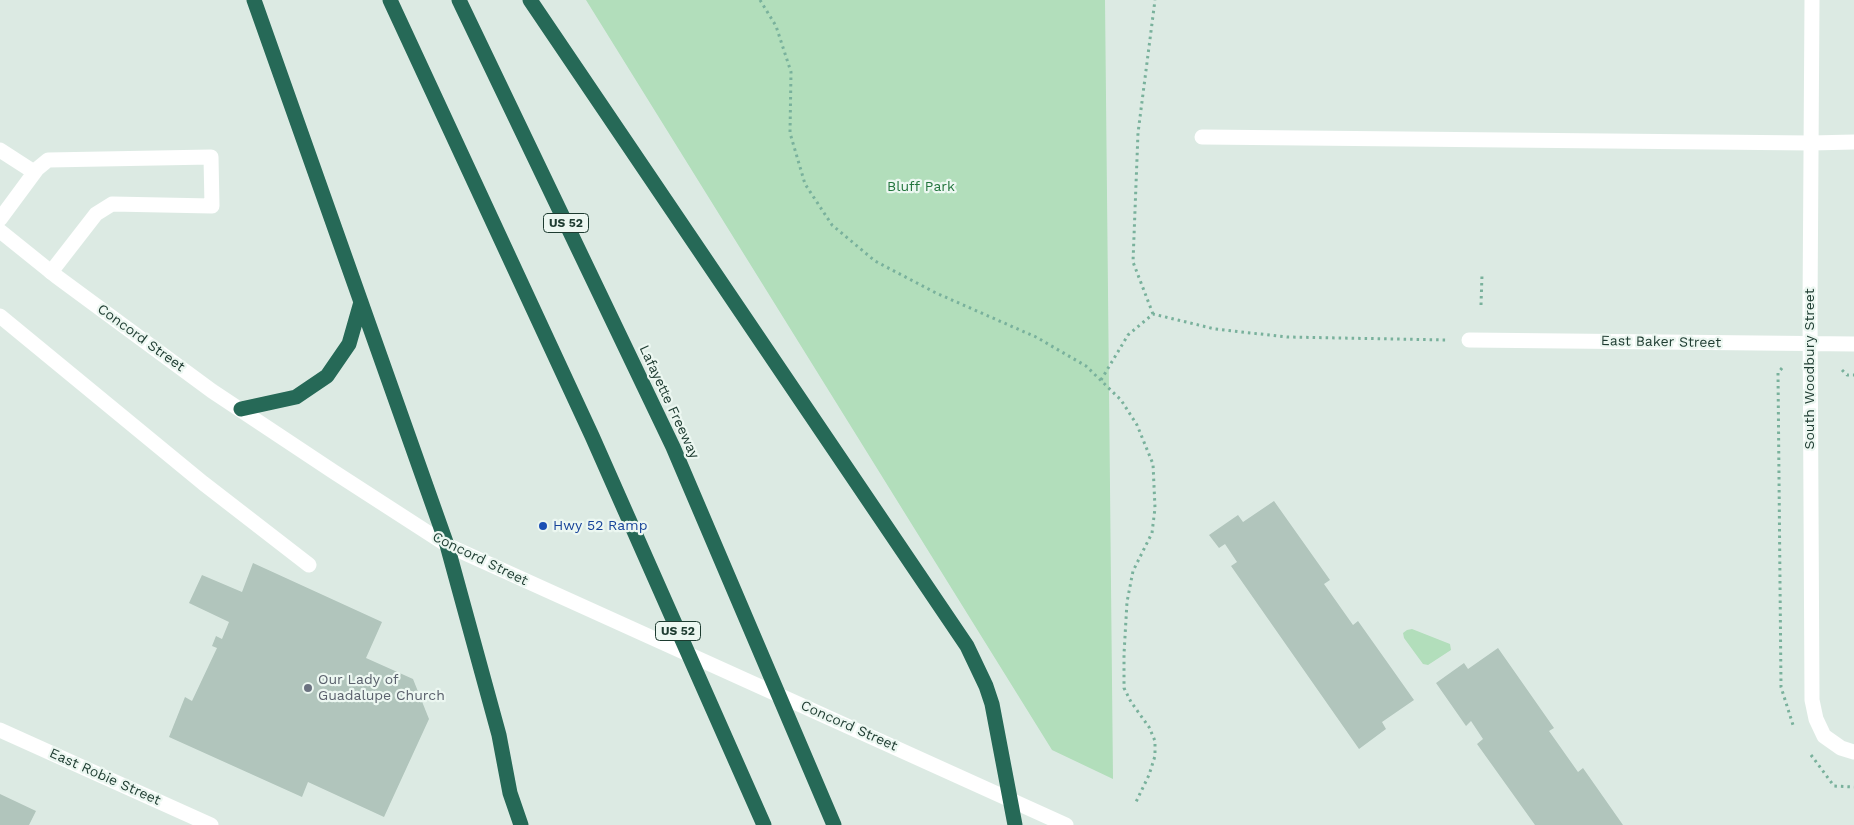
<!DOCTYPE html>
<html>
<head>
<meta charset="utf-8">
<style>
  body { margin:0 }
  canvas { display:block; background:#dceae3 }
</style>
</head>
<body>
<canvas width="1854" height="825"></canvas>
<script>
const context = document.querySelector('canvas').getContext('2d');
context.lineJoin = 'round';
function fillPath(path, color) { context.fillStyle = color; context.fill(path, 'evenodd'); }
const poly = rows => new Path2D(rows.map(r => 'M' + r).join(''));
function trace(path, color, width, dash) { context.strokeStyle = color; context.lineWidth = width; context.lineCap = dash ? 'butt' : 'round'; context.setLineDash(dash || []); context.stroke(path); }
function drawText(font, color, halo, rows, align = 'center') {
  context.font = font + ' "Work Sans",sans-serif'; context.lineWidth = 4.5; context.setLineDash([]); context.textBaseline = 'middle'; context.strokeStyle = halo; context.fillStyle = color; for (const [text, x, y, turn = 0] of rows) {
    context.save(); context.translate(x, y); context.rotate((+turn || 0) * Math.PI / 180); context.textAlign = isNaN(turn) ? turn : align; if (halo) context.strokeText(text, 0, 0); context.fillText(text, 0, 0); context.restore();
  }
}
fillPath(poly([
  [586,0,1105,0,1113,779,1052,750],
  [1412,629,1450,644,1451,650,1428,665,1423,664,1404,638,1403,633,1407,630]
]), '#b2debb');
fillPath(poly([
  [1274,501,1330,580,1324,584,1353,625,1358,621,1414,700,1382,722,1386,729,1359,749,1231,566,1237,562,1225,544,1219,548,1209,535,1238,515,1243,522],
  [253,563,382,622,366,658,413,679,429,719,384,817,308,782,302,797,169,737,185,697,192,701,217,648,212,646,216,636,222,639,229,622,189,603,202,575,242,592],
  [1498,648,1554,728,1549,731,1578,772,1583,768,1623,825,1535,825,1477,744,1483,739,1471,721,1466,726,1436,683,1464,663,1468,669],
  [0,794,36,811,29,825,0,825]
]), '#b1c5bc');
trace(poly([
  [760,0,776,26,791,72,790,133,805,184,832,225,875,261,936,293,1036,337,1086,366,1121,400,1137,425,1153,464,1155,508,1152,533,1133,571,1127,602,1124,654,1124,688,1131,702,1149,727,1155,741,1155,756,1149,775,1135,804],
  [1481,305,1482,275],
  [1153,314,1133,262,1138,133,1155,0],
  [1782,368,1778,373,1781,687,1793,725],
  [1842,370,1847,375,1854,375],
  [1101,380,1128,335,1153,314,1215,329,1287,337,1447,340],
  [1811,755,1834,786,1854,787]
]), '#79b19c', 3, [2.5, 4]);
trace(poly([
  [1202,137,1811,143,1854,142],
  [0,150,34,172],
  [0,219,37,169,48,160,211,157,212,206,112,204,96,214,51,272],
  [0,316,203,483,309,565]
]), '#fff', 15);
trace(poly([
  [1812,0,1810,311,1812,700,1816,719,1824,736,1841,748,1854,752],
  [1469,340,1854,344],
  [0,730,211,825]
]), '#fff', 15);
trace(poly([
  [0,231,56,276,212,391,334,472,447,545,1066,825]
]), '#fff', 15);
trace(poly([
  [254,0,447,545,499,735,510,793,521,825],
  [390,0,592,436,764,825],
  [459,0,673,447,834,825],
  [530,0,967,646,986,686,992,704,1015,825],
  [241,409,296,397,327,376,349,344,361,302]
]), '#266957', 15);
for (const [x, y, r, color] of [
  [543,526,5,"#1a4fb4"],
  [308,688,5,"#6b7280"]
]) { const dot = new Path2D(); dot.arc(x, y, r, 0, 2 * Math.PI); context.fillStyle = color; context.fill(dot); trace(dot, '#ecf7f1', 2); }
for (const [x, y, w] of [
  [566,223,45],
  [678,631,45]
]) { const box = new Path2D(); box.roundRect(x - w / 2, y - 9.5, w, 19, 4); context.fillStyle = '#ecf7f1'; context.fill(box); trace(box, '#1d3b30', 1); }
drawText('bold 12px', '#1d3b30', null, [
  ["US 52",566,223],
  ["US 52",678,631]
]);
drawText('14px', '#23753d', '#ecf7f1', [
  ["Bluff Park",921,187]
]);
drawText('14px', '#1d3b30', '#ecf7f1', [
  ["Concord Street",141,338,36],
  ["East Baker Street",1661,342,1],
  ["South Woodbury Street",1810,369,-90],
  ["Lafayette Freeway",669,402,65],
  ["Concord Street",480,559,26],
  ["Concord Street",849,726,24],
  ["East Robie Street",105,777,24]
]);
drawText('14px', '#164399', '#ecf7f1', [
  ["Hwy 52 Ramp",553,526]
], 'left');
drawText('14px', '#5b616d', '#ecf7f1', [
  ["Our Lady of",318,680],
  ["Guadalupe Church",318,696]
], 'left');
</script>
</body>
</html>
